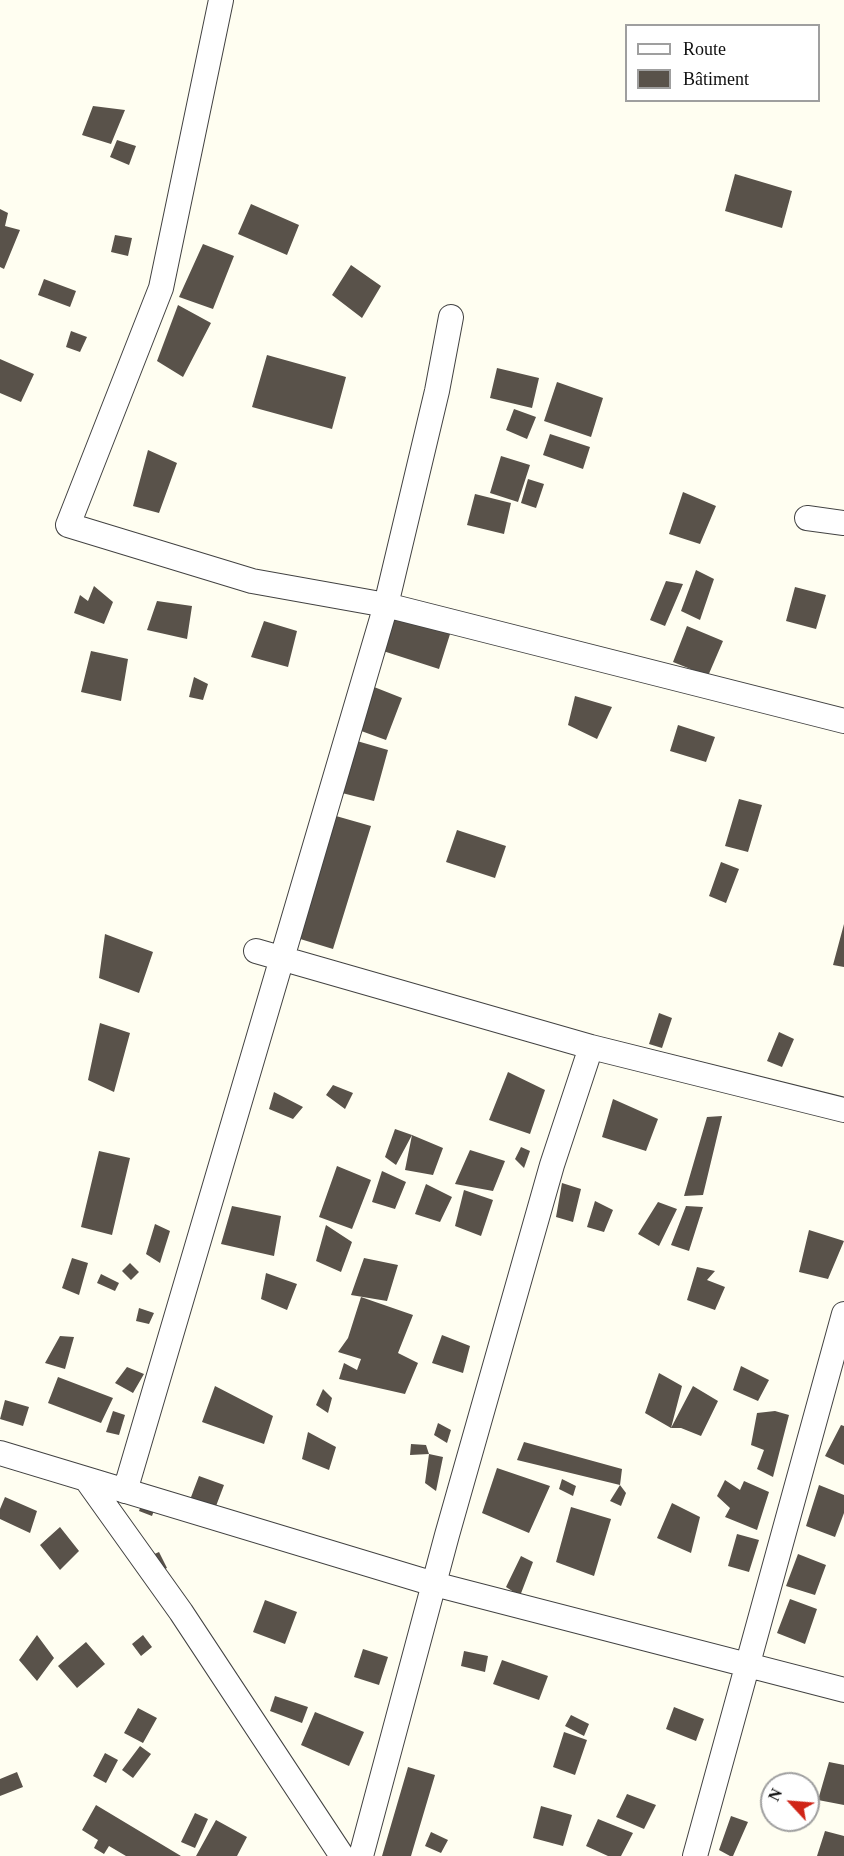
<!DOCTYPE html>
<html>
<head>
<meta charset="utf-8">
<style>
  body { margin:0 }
  #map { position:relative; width:844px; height:1856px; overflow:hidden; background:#fffef1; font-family:"Times New Roman",serif }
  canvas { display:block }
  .legend { position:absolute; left:625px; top:24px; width:195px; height:78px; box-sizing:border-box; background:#fff; border:2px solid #9f9f9f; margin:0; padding:8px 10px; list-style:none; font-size:18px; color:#0f0f0f }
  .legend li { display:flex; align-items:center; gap:12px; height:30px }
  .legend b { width:30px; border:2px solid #9f9f9f }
  .north { position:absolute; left:760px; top:1772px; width:60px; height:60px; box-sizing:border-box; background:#fff; border:2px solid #9f9f9f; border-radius:50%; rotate:296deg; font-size:16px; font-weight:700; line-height:24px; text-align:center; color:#0f0f0f }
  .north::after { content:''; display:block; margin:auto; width:21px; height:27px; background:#d02417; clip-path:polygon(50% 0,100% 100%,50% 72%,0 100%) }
</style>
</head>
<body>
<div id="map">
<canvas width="844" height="1856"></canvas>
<ul class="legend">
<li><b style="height:8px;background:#fff"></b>Route</li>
<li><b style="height:16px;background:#59524a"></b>Bâtiment</li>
</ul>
<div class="north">N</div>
</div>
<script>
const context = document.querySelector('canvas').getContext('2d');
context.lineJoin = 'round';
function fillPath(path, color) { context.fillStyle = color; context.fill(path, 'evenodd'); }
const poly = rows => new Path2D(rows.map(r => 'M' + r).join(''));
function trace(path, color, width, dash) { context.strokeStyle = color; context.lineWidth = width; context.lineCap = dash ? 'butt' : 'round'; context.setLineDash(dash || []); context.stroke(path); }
fillPath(poly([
  [93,106,125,110,111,144,82,135],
  [117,140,136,146,129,165,110,157],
  [735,174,792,191,782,228,725,211],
  [251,204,299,225,287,255,238,234],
  [0,209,8,213,5,226,20,230,4,269,0,267],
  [115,235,132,238,128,256,111,252],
  [203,244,234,256,213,309,179,297],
  [351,265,381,286,362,318,332,295],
  [44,279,76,291,70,307,38,295],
  [178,305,211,323,183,377,157,361],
  [71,331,87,337,80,352,66,347],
  [267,355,346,377,332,429,252,407],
  [0,359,34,374,21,402,0,393],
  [497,368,539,378,532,408,490,398],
  [557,382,603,398,591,437,544,421],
  [514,409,536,417,527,439,506,430],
  [550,434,590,447,583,469,543,455],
  [148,450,177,463,159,513,133,506],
  [501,456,530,465,518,502,490,493],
  [528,479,544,484,536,508,521,503],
  [683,492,716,506,700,544,669,534],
  [475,494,511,503,504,534,467,525],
  [696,570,714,579,700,620,681,611],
  [666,581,683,584,665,626,650,620],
  [94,586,113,602,104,624,74,613,80,595,88,601],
  [795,587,826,595,816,629,786,621],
  [157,601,192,606,187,639,147,630],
  [392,612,451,631,439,669,380,650],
  [264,621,297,631,288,667,251,657],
  [687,626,723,641,708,676,673,662],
  [91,651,128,659,121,701,81,692],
  [194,677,208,684,203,700,189,697],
  [369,685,402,698,386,740,353,728],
  [575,696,612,707,597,739,568,725],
  [678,725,715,737,706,762,670,751],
  [357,741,388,750,374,801,342,793],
  [739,799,762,805,748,852,725,846],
  [336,816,371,826,333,949,297,938],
  [457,830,506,846,495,878,446,862],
  [721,862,739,869,726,903,709,896],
  [844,924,844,967,833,965],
  [105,934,153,952,139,993,99,978],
  [659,1013,672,1018,662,1048,649,1044],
  [100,1023,130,1033,114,1092,88,1080],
  [779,1032,794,1039,782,1067,767,1061],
  [508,1072,545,1090,530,1134,489,1120],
  [333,1085,353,1093,345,1109,326,1095],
  [274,1092,303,1107,293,1119,269,1109],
  [613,1099,658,1119,646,1151,602,1137],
  [722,1116,703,1195,684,1196,707,1117],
  [395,1129,412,1135,396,1165,385,1157],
  [412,1135,443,1148,433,1175,405,1170],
  [521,1147,530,1151,524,1168,515,1159],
  [470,1150,505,1161,493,1191,455,1184],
  [99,1151,130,1158,112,1235,81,1227],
  [337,1166,371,1180,352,1229,319,1217],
  [382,1171,406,1182,395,1209,372,1202],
  [562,1183,581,1189,573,1222,556,1217],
  [426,1184,452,1197,440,1222,415,1214],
  [464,1190,493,1200,481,1236,455,1226],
  [595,1201,613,1210,604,1232,587,1227],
  [658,1202,677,1209,659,1246,638,1234],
  [232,1206,281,1216,274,1256,221,1244],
  [686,1206,703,1207,689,1251,671,1245],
  [155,1224,170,1231,160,1263,146,1254],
  [326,1225,352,1242,341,1272,316,1261],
  [809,1230,844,1241,828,1279,799,1272],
  [72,1258,88,1263,79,1295,62,1288],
  [364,1258,398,1265,387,1301,351,1295],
  [130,1263,139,1272,131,1280,122,1271],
  [697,1267,715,1271,707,1280,725,1287,715,1310,687,1300],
  [266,1273,297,1284,287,1310,261,1299],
  [101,1274,119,1283,115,1291,97,1283],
  [361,1297,413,1315,398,1353,418,1363,405,1394,339,1379,344,1363,357,1370,361,1359,338,1352,348,1338],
  [139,1308,154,1313,149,1324,136,1321],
  [442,1335,470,1346,463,1373,432,1363],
  [60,1336,74,1337,65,1369,45,1363],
  [741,1366,769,1380,758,1401,733,1390],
  [127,1367,144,1374,133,1393,115,1383],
  [659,1373,682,1386,671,1428,645,1413],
  [58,1377,113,1398,101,1423,48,1403],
  [215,1386,273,1416,264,1444,202,1422],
  [693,1386,718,1401,701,1436,681,1428,671,1428],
  [323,1389,332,1398,328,1413,316,1405],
  [5,1400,29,1407,23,1426,0,1419],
  [113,1411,125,1415,119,1435,106,1432],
  [775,1411,789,1415,773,1477,757,1469,764,1450,751,1445,757,1413],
  [438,1423,451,1430,447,1443,434,1435],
  [841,1425,844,1426,844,1465,825,1456],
  [308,1432,336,1447,329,1470,302,1459],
  [524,1442,622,1469,620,1485,517,1460],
  [411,1444,426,1445,429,1454,410,1455],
  [429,1454,443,1457,436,1491,425,1483],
  [497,1468,550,1486,529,1533,482,1513],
  [199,1476,224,1485,213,1514,188,1505],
  [562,1479,576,1486,573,1496,559,1489],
  [725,1480,740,1490,744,1481,769,1492,757,1530,725,1517,730,1508,717,1496],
  [620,1485,626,1493,621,1506,610,1501],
  [819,1485,844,1495,844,1513,835,1537,806,1526],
  [5,1497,37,1511,30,1533,0,1519,0,1509],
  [143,1500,156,1505,152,1516,139,1511],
  [672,1503,700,1517,691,1553,657,1538],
  [571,1507,611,1519,594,1576,556,1562],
  [60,1527,79,1551,60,1570,40,1545],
  [737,1534,759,1540,749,1572,728,1566],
  [159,1552,167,1568,157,1572,150,1556],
  [798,1554,826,1565,815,1595,786,1586],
  [521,1556,533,1562,520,1596,506,1587],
  [790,1599,817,1609,805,1644,777,1633],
  [265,1600,297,1612,285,1644,253,1632],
  [37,1635,54,1658,37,1681,19,1660],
  [143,1635,152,1647,141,1656,132,1644],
  [86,1642,105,1664,77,1688,58,1666],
  [363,1649,388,1657,379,1685,354,1677],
  [464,1651,488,1656,485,1672,461,1666],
  [502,1660,548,1676,539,1700,493,1684],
  [275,1696,308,1707,302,1723,270,1711],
  [674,1707,704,1719,696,1741,666,1729],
  [138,1708,157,1718,143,1743,124,1733],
  [315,1712,364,1732,349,1766,301,1745],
  [571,1715,589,1724,584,1736,565,1726],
  [564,1732,587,1740,575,1775,553,1767],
  [140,1746,151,1754,133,1778,122,1770],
  [105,1753,118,1760,106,1783,93,1776],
  [829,1762,844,1765,844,1805,818,1800],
  [408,1767,435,1775,411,1856,382,1856],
  [17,1772,23,1787,0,1796,0,1779],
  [627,1794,656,1805,644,1829,616,1817],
  [96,1805,181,1856,126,1856,109,1846,104,1854,94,1848,98,1840,82,1830],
  [541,1806,572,1815,563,1846,533,1838],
  [195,1813,208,1819,195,1848,181,1842],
  [731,1816,748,1822,733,1856,730,1856,719,1850],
  [598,1819,633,1833,621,1856,608,1856,586,1846],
  [216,1820,247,1837,237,1856,196,1856],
  [825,1831,844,1836,844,1856,817,1856],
  [431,1832,448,1840,441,1853,425,1846]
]), '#59524a');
const minor = poly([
  [221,0,161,288,68,525,252,581,386,605,844,721],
  [807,518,844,523],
  [256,951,591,1047,844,1110],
  [0,1453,434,1584,844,1690],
  [86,1479,181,1612,342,1856],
  [125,1491,386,605,437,391,451,317],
  [361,1856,447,1535,552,1165,591,1047],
  [695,1856,844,1314]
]);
trace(minor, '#424242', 26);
trace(minor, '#fff', 24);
</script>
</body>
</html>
